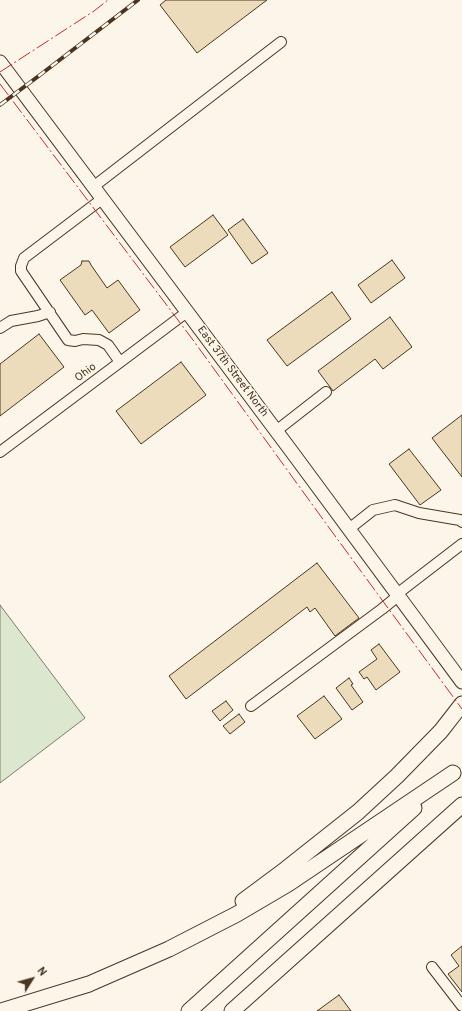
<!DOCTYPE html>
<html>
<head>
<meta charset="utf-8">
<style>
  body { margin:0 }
  #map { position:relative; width:462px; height:1011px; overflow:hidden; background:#fbf6e9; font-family:Overpass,sans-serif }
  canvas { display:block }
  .north { position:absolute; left:12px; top:959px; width:40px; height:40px; -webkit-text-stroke:3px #fbf6e9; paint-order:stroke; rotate:53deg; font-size:11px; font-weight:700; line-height:16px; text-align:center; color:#4a3520 }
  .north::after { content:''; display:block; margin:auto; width:14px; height:18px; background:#4a3520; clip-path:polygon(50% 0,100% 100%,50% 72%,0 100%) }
</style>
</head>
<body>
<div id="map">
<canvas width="462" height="1011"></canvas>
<div class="north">N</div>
</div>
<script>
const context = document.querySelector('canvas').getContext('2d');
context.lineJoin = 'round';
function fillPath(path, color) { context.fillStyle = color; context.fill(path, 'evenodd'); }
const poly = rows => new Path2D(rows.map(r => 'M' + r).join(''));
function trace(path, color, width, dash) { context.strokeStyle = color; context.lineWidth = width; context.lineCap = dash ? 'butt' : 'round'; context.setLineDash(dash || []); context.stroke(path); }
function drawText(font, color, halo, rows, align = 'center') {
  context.font = font + ' Overpass,sans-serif'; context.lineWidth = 3; context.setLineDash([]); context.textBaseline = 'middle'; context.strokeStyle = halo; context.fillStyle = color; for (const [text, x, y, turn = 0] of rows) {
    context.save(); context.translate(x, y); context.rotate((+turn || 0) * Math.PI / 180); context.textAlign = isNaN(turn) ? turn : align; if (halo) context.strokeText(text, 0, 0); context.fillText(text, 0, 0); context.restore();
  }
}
const green = poly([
  [0,605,85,718,0,783,0,605]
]);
fillPath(green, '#dce7d0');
trace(green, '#887966', 1);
const building = poly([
  [166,0,267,0,197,53,160,5,166,0],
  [213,215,228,235,185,267,170,247,213,215],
  [243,219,268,253,252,264,228,230,243,219],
  [392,260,405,278,371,303,358,285,392,260],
  [82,261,89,261,91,265,107,288,118,280,140,310,109,333,92,310,85,315,60,280,81,265,82,261],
  [332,292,351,319,287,366,267,340,332,292],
  [390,317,412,347,383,369,375,359,333,391,318,371,390,317],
  [39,334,64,367,0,416,0,364,39,334],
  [181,362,206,395,141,444,116,411,181,362],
  [462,415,462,477,432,438,462,415],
  [409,449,441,490,420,505,389,464,409,449],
  [317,563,359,618,335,636,315,608,310,612,307,607,186,699,169,676,317,563],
  [379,644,400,672,376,690,367,677,364,679,359,672,377,659,371,650,379,644],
  [349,678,353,684,351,685,363,702,352,710,336,688,349,678],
  [324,696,342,719,315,739,297,716,324,696],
  [226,701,233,710,220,721,212,711,226,701],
  [239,714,245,722,230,734,223,726,239,714],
  [462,946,462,992,448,974,459,966,451,955,462,946],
  [339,995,351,1011,317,1011,339,995]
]);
fillPath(building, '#ecdcbc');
trace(building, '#4a3520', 1);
const minor = poly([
  [93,187,281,42],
  [102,199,24,258,21,266,21,271,68,340,75,341,83,339,99,340,108,345,120,362],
  [0,328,11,321,38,316,50,312],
  [276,431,326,392],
  [0,452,187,312],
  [349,529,373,510,395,505,419,513,460,520,462,522],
  [397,594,462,544],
  [251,706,382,609,398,596],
  [432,967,462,1006]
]);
const major = poly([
  [0,62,292,452,462,682]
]);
const highway = poly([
  [243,901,286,869,358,812,397,776,441,731,462,704],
  [1,1011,89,984,169,949,237,914,288,884,453,773],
  [189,1011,414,808],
  [232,1011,462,805]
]);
trace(minor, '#4a3520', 12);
trace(major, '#4a3520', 15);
trace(highway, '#4a3520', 17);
trace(minor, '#fbf6e9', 10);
trace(major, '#fbf6e9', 13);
trace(highway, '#fbf6e9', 15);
const rail = poly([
  [0,105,40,75,138,0]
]);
trace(rail, '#4a3520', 4);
trace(rail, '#fbf6e9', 2.5, [8]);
trace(poly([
  [0,72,94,11,108,0],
  [0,84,193,340,330,529,462,709]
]), '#c62828', 1, [14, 3, 2, 3]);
drawText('11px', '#4a3520', '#fbf6e9', [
  ["East 37th Street North",232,372,53],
  ["Ohio",86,373,-37]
]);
</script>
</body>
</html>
